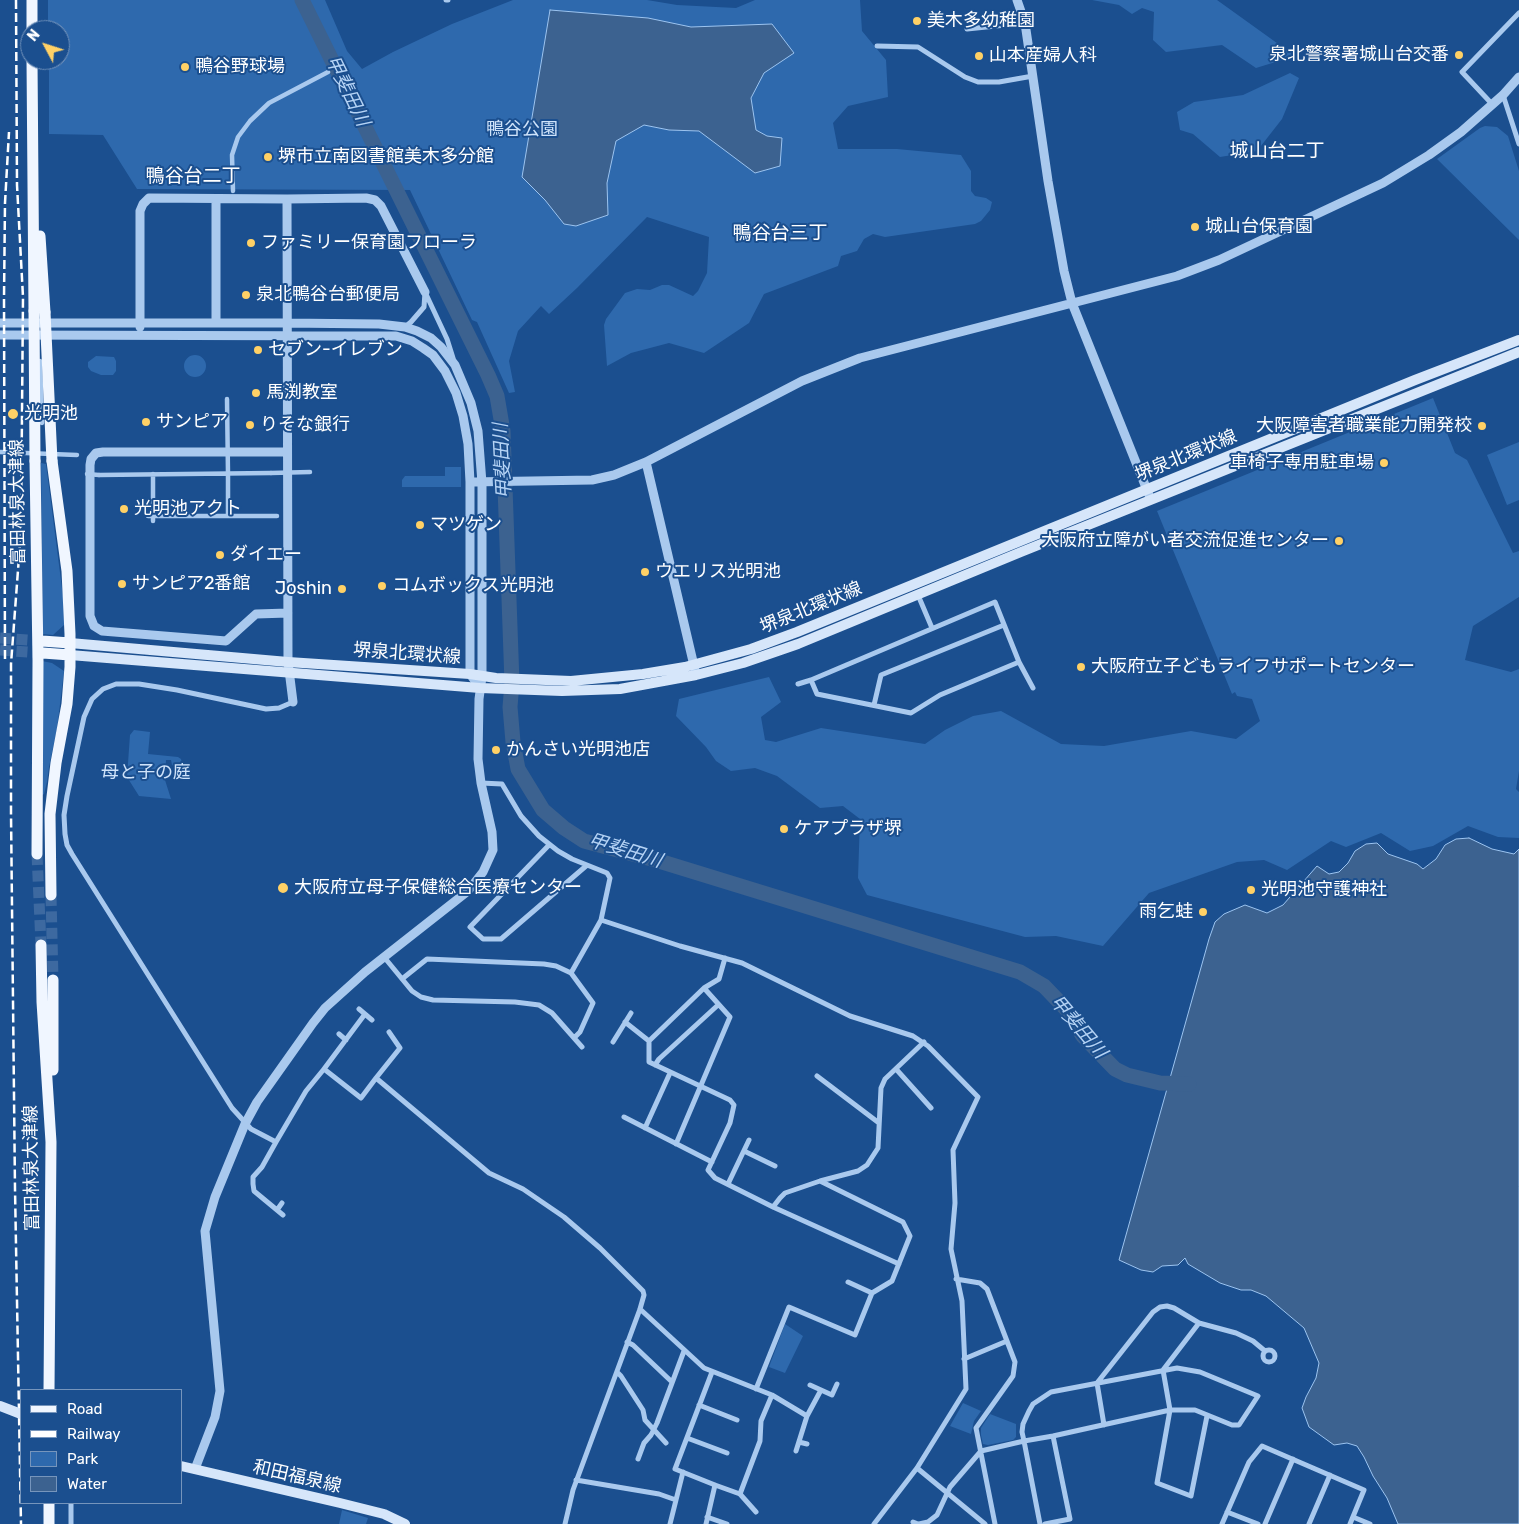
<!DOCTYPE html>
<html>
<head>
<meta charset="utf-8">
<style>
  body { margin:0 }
  #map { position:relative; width:1519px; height:1524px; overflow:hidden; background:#1b4f8f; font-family:Rubik,sans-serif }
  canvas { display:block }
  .legend { position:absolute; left:20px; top:1389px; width:162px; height:115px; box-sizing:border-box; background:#1b4f8f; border:1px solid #7695bc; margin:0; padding:6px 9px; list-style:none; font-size:15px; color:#fff }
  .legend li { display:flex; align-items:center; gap:10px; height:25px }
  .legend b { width:25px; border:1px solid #7695bc }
  .north { position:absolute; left:20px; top:20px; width:50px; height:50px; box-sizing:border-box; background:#1b4f8f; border:1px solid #7695bc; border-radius:50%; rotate:310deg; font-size:14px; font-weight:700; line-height:20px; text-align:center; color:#fff }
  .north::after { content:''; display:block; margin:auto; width:18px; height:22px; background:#ffd166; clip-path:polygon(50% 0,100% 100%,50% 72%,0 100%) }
</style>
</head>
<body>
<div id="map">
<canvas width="1519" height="1524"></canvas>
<ul class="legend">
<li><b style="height:6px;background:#f0f6ff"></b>Road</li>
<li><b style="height:6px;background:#fff"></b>Railway</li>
<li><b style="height:14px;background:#2e69ad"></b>Park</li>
<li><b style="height:14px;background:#3c6290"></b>Water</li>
</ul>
<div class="north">N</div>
</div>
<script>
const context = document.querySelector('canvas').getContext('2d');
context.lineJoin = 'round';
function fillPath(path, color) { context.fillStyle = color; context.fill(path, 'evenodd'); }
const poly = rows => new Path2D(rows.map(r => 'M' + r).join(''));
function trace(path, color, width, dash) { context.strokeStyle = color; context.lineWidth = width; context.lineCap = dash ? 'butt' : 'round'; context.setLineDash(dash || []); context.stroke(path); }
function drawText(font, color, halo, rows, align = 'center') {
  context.font = font + ' Rubik,"Noto Sans JP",sans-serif'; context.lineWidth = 4; context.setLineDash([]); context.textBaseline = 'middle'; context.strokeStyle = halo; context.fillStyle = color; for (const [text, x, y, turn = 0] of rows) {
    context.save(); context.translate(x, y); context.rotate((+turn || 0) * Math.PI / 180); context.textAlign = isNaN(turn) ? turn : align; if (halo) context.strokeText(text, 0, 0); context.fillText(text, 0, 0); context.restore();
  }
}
fillPath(poly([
  [48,0,325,0,347,51,362,69,393,52,452,24,513,0,647,0,677,5,736,8,755,0,860,0,862,31,886,60,888,97,848,106,833,123,838,149,897,149,961,155,971,171,971,191,975,196,986,198,992,202,990,210,981,221,975,224,885,237,873,234,864,239,857,251,841,256,838,266,764,294,749,323,704,353,669,343,631,353,607,366,604,325,606,319,625,293,637,289,650,290,662,285,669,285,693,296,698,291,707,273,709,237,647,217,577,288,549,314,541,306,518,331,509,361,515,392,509,393,477,322,472,320,410,190,137,189,103,135,49,134,49,60,60,60,60,30,48,30],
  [1092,0,1217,0,1295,56,1256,68,1222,45,1166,52,1153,40,1154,12,1142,8,1132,14,1119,5],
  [1290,73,1299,78,1282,119,1257,151,1220,157,1193,134,1180,130,1177,112,1194,102,1243,95],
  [1485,126,1497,127,1508,136,1519,171,1519,240,1437,159,1480,128],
  '184 366a11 11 0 1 1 22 0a11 11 0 1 1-22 0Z',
  [96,356,114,357,116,361,116,371,113,375,101,375,91,371,88,367,88,362],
  [1433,398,1455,453,1467,460,1513,553,1519,551,1519,597,1473,626,1465,660,1511,672,1519,669,1519,771,1516,789,1519,792,1519,838,1498,837,1468,826,1433,846,1410,851,1381,833,1346,847,1331,841,1287,870,1264,860,1237,862,1149,893,1103,946,1056,936,1025,937,867,895,858,878,860,819,843,806,820,808,777,776,755,768,731,771,716,761,706,747,676,716,679,699,769,677,781,702,761,717,765,740,776,742,821,728,925,744,945,730,973,716,1001,711,1061,744,1104,746,1191,731,1236,739,1260,721,1252,699,1237,696,1235,692,1232,694,1157,511],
  [1519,442,1519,500,1507,505,1487,455],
  [41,463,46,464,63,596,64,625,53,635,43,634],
  [445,467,461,467,461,487,402,487,402,480,405,476,445,476],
  [42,661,52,663,64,671,57,729,49,767,47,782,44,794,41,796],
  [134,730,150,732,148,754,178,757,181,759,182,764,178,768,172,765,171,760,166,760,165,780,171,799,139,796,127,777,130,735],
  [785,1324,803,1336,785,1373,769,1367],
  [963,1403,981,1411,974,1421,971,1434,950,1426],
  [990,1414,1016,1424,1016,1437,1013,1440,988,1445,983,1444,981,1435,981,1428],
  [342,1510,368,1518,366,1524,339,1524]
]), '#2e69ad');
const water = poly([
  [550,10,648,18,691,27,772,24,794,53,764,73,751,98,756,130,767,136,782,138,780,166,755,173,699,131,669,130,644,125,616,141,607,183,608,215,576,226,564,224,545,200,522,177,550,10],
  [1469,838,1492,849,1514,854,1519,849,1519,1524,1398,1524,1387,1498,1373,1476,1364,1457,1357,1446,1347,1443,1334,1445,1309,1427,1302,1408,1306,1397,1316,1378,1319,1363,1304,1328,1266,1296,1251,1290,1241,1290,1220,1283,1188,1264,1185,1258,1178,1265,1162,1266,1153,1272,1141,1270,1119,1260,1209,939,1215,922,1224,914,1245,905,1267,913,1283,905,1317,866,1329,874,1339,872,1348,863,1355,851,1366,844,1377,843,1388,854,1417,864,1423,869,1436,859,1445,845,1456,839,1469,838]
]);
fillPath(water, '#3c6290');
trace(water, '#9cc4f0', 1);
trace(poly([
  [302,0,488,375,497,396,503,431,512,683,510,707,513,742,518,769,543,810,564,828,584,841,659,861,1020,972,1044,986,1067,1010,1083,1036,1115,1069,1127,1075,1160,1083,1189,1084]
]), '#3c6290', 15);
trace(poly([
  [0,638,42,641],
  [0,650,43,653],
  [37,854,41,945],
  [51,895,53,980]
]), '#3d69a0', 11, [11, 5.5]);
trace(poly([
  [233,191,232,155,238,137,250,121,269,103,328,72],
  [40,361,42,423],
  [0,452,77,455],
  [228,474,228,516],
  [99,475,271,473],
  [148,516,277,516],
  [153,521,153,474]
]), '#a9c9ee', 4.5);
trace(poly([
  [446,0,448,0],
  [967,29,1025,23],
  [877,46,918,47,965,77,978,82,999,82,1033,76],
  [1503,95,1519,144],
  [1492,104,1462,72,1519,13],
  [425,292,447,339,453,358],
  [405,327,411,322,424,307,425,292],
  [918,595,932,628],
  [811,680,817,694,911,713,940,695,1019,662],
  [798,684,811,680,995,602,1019,662,1033,688],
  [293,702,279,708,266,709,177,690,139,684,116,684,103,689,92,699,84,717,67,796,64,815,65,834,67,845,72,854,232,1108,251,1129,276,1142,306,1091,324,1069,361,1098,376,1078],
  [874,705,881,675,1004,625],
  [481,783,502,784,521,816,539,836,558,851,572,859,607,873,610,878,601,920,571,973],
  [549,845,470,927,483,939,501,939,586,866],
  [601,920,680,946,742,963,850,1016,913,1036,928,1046,978,1097,953,1150,955,1203,951,1249,962,1301,966,1389,917,1468,874,1524],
  [384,957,412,991,421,997,433,1000,515,1002,539,1005,552,1013,582,1047],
  [402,979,427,959,544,964,556,966,571,973,593,1003,580,1032,574,1038],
  [359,1009,372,1020],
  [625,1022,649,1041,649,1062,730,1100,734,1105,730,1123,708,1170,715,1178,773,1207,899,1264],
  [389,1032,400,1048,376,1078,489,1173,523,1189,564,1217,600,1248,643,1291,644,1295,640,1309,573,1490,565,1524],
  [339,1034,346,1040],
  [649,1041,704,988,719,979,725,958],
  [613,1042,631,1013],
  [655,1065,659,1059,718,1005],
  [324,1069,365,1014],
  [896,1069,931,1108],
  [817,1076,879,1123],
  [624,1117,712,1162],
  [645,1128,670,1073],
  [276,1142,262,1167,253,1177,253,1184,254,1191,283,1215],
  [676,1144,730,1017,704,988],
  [744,1151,775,1166],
  [728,1184,749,1140],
  [773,1207,780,1198,785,1193,820,1181,858,1171,867,1165,878,1148,881,1088,885,1079,924,1042],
  [277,1210,282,1203],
  [956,1279,980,1283,987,1289,1015,1362,1013,1376,976,1428,995,1524],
  [848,1282,872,1293],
  [640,1309,704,1368,772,1395,807,1416],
  [1199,1323,1163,1370,1170,1410,1157,1483,1191,1496,1207,1416],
  [627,1342,633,1345,672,1382],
  '1263 1356a6 6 0 1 1 12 0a6 6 0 1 1-12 0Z',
  [964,1359,1007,1341],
  [617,1372,621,1376,643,1410,645,1420,666,1443],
  [712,1372,675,1469,715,1485,740,1494,760,1441,761,1421,772,1395],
  [810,1385,832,1395,837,1384],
  [756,1389,789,1307,855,1335,872,1293,892,1281,910,1236,903,1222,820,1181],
  [699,1405,737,1420],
  [1104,1425,1097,1383,1153,1312,1160,1307,1167,1306,1174,1308,1199,1323,1236,1333,1253,1341,1265,1351],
  [687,1438,727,1453],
  [799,1442,807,1444],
  [796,1451,807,1416,821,1390],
  [638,1459,644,1443,651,1435,657,1423,684,1351],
  [917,1468,985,1524],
  [576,1480,659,1494,676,1500],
  [740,1494,756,1512],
  [71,1503,71,1524],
  [1227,1512,1258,1524],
  [707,1517,727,1524],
  [1353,1517,1370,1524],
  [913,1522,918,1524],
  [670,1524,683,1472],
  [706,1524,715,1485],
  [919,1524,928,1522,937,1515,950,1487,981,1451,1024,1441,1053,1436,1170,1410,1195,1410,1232,1425,1239,1425,1258,1396,1200,1372,1177,1368,1051,1392,1033,1404,1029,1411,1023,1424,1022,1432,1024,1441,1040,1524],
  [1045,1524,1070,1519,1053,1436],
  [1222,1524,1249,1462,1262,1446,1364,1490,1350,1524],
  [1265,1524,1293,1459],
  [1309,1524,1330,1475]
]), '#a9c9ee', 5);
trace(poly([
  [1017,0,1025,23,1048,181,1064,271,1072,303,1149,495],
  [216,199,216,323],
  [287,199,288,662,293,702],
  [0,323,286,323,379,324,405,327,417,331,431,338,441,347,455,365,471,403,478,431,482,483,482,677,479,699,478,759,481,783,492,832,493,850,483,872,468,891,365,972,325,1008,313,1023,257,1102,245,1124,215,1197,205,1231,220,1391,215,1417,195,1469],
  [140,327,140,211,143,204,149,198,287,199,366,198,375,200,381,206,425,292],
  [0,335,384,336,396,336,412,341,423,348,433,355,445,371,456,393,463,416,468,444,470,482,470,674,480,688],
  [287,452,103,452,96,453,91,459,90,465,90,616,94,626,102,631,226,641,256,614,288,613],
  [646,462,695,670],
  [470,482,592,480,614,475,646,462,802,381,860,358,1177,276,1219,260,1383,183,1429,155,1461,132,1503,95,1519,77]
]), '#a9c9ee', 9);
trace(poly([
  [70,643,288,662,470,674,496,678,571,681,643,674,685,667,751,649,797,632,1415,380,1519,340],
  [70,655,480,688,562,691,620,689,696,675,743,663,798,644,1021,552,1519,352],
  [181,1466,340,1503,384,1514,405,1524]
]), '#d6e6fa', 10);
trace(poly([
  [32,0,32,30],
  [32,60,34,311],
  [40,236,45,312],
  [35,461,38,661,37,854],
  [42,641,70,643],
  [43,653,70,655],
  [51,895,50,814,56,763,67,704,70,667,70,634,67,571,52,461],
  [41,945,42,1002,51,1142,49,1390],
  [53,1070,53,980],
  [49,1524,49,1503]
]), '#f0f6ff', 11);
trace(poly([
  [16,0,17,185,23,297,21,530,11,664,11,813,15,1189,21,1524],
  [5,659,4,298,5,203,9,132]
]), '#fff', 2.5, [9, 4]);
trace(poly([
  [227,399,228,474],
  [271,473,310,472],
  [87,474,99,475]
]), '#a9c9ee', 4.5);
trace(poly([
  [0,1406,21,1414]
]), '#d6e6fa', 10);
trace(poly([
  [34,311,35,461],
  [45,312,52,461]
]), '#f0f6ff', 11);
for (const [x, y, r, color] of [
  [917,21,5,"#ffd166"],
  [1459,55,5,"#ffd166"],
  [979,56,5,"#ffd166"],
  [185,67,5,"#ffd166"],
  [268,157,5,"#ffd166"],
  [1195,227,5,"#ffd166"],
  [251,243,5,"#ffd166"],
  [246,295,5,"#ffd166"],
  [258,350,5,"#ffd166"],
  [256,393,5,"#ffd166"],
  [13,414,6,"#ffd166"],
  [146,422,5,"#ffd166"],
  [250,425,5,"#ffd166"],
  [1482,426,5,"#ffd166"],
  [1384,463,5,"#ffd166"],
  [124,509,5,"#ffd166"],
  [420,525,5,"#ffd166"],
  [1339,541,5,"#ffd166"],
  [220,555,5,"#ffd166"],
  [645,572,5,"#ffd166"],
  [122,584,5,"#ffd166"],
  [382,586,5,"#ffd166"],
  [342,589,5,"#ffd166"],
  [1081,667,5,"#ffd166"],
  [496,750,5,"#ffd166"],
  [784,829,5,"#ffd166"],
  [283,888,6,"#ffd166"],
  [1251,890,5,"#ffd166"],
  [1203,912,5,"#ffd166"]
]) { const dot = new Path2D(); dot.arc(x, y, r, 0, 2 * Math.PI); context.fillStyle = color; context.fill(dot); trace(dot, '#1b4f8f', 2); }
drawText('18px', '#fff', '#1b4f8f', [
  ["美木多幼稚園",927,21],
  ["泉北警察署城山台交番",1449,55,"right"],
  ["山本産婦人科",989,56],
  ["鴨谷野球場",195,67],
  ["堺市立南図書館美木多分館",278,157],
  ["城山台保育園",1205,227],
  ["ファミリー保育園フローラ",261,243],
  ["泉北鴨谷台郵便局",256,295],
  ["セブン-イレブン",268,350],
  ["馬渕教室",266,393],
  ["光明池",24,414],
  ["サンピア",156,422],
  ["りそな銀行",260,425],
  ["大阪障害者職業能力開発校",1472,426,"right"],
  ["車椅子専用駐車場",1374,463,"right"],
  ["光明池アクト",134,509],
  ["マツゲン",430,525],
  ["大阪府立障がい者交流促進センター",1329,541,"right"],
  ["ダイエー",230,555],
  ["ウエリス光明池",655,572],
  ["サンピア2番館",132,584],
  ["コムボックス光明池",392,586],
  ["Joshin",332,589,"right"],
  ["大阪府立子どもライフサポートセンター",1091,667],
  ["かんさい光明池店",506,750],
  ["ケアプラザ堺",794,829],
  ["大阪府立母子保健総合医療センター",294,888],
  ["光明池守護神社",1261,890],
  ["雨乞蛙",1193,912,"right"]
], 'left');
drawText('18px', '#cfe3fa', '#1b4f8f', [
  ["鴨谷公園",522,130],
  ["母と子の庭",146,773]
]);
drawText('18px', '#fff', '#1b4f8f', [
  ["堺泉北環状線",1186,456,-22],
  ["富田林泉大津線",18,502,-91],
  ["堺泉北環状線",811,608,-22],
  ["堺泉北環状線",407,654,4],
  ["富田林泉大津線",32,1168,-91],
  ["和田福泉線",297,1477,13]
]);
drawText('italic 19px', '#b5d3f5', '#1b4f8f', [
  ["甲斐田川",347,91,64],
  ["甲斐田川",503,461,-93],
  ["甲斐田川",625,851,17],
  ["甲斐田川",1078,1027,50]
]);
drawText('19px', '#fff', '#1b4f8f', [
  ["城山台二丁",1277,152],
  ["鴨谷台二丁",193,177],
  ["鴨谷台三丁",780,234]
]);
</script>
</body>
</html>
